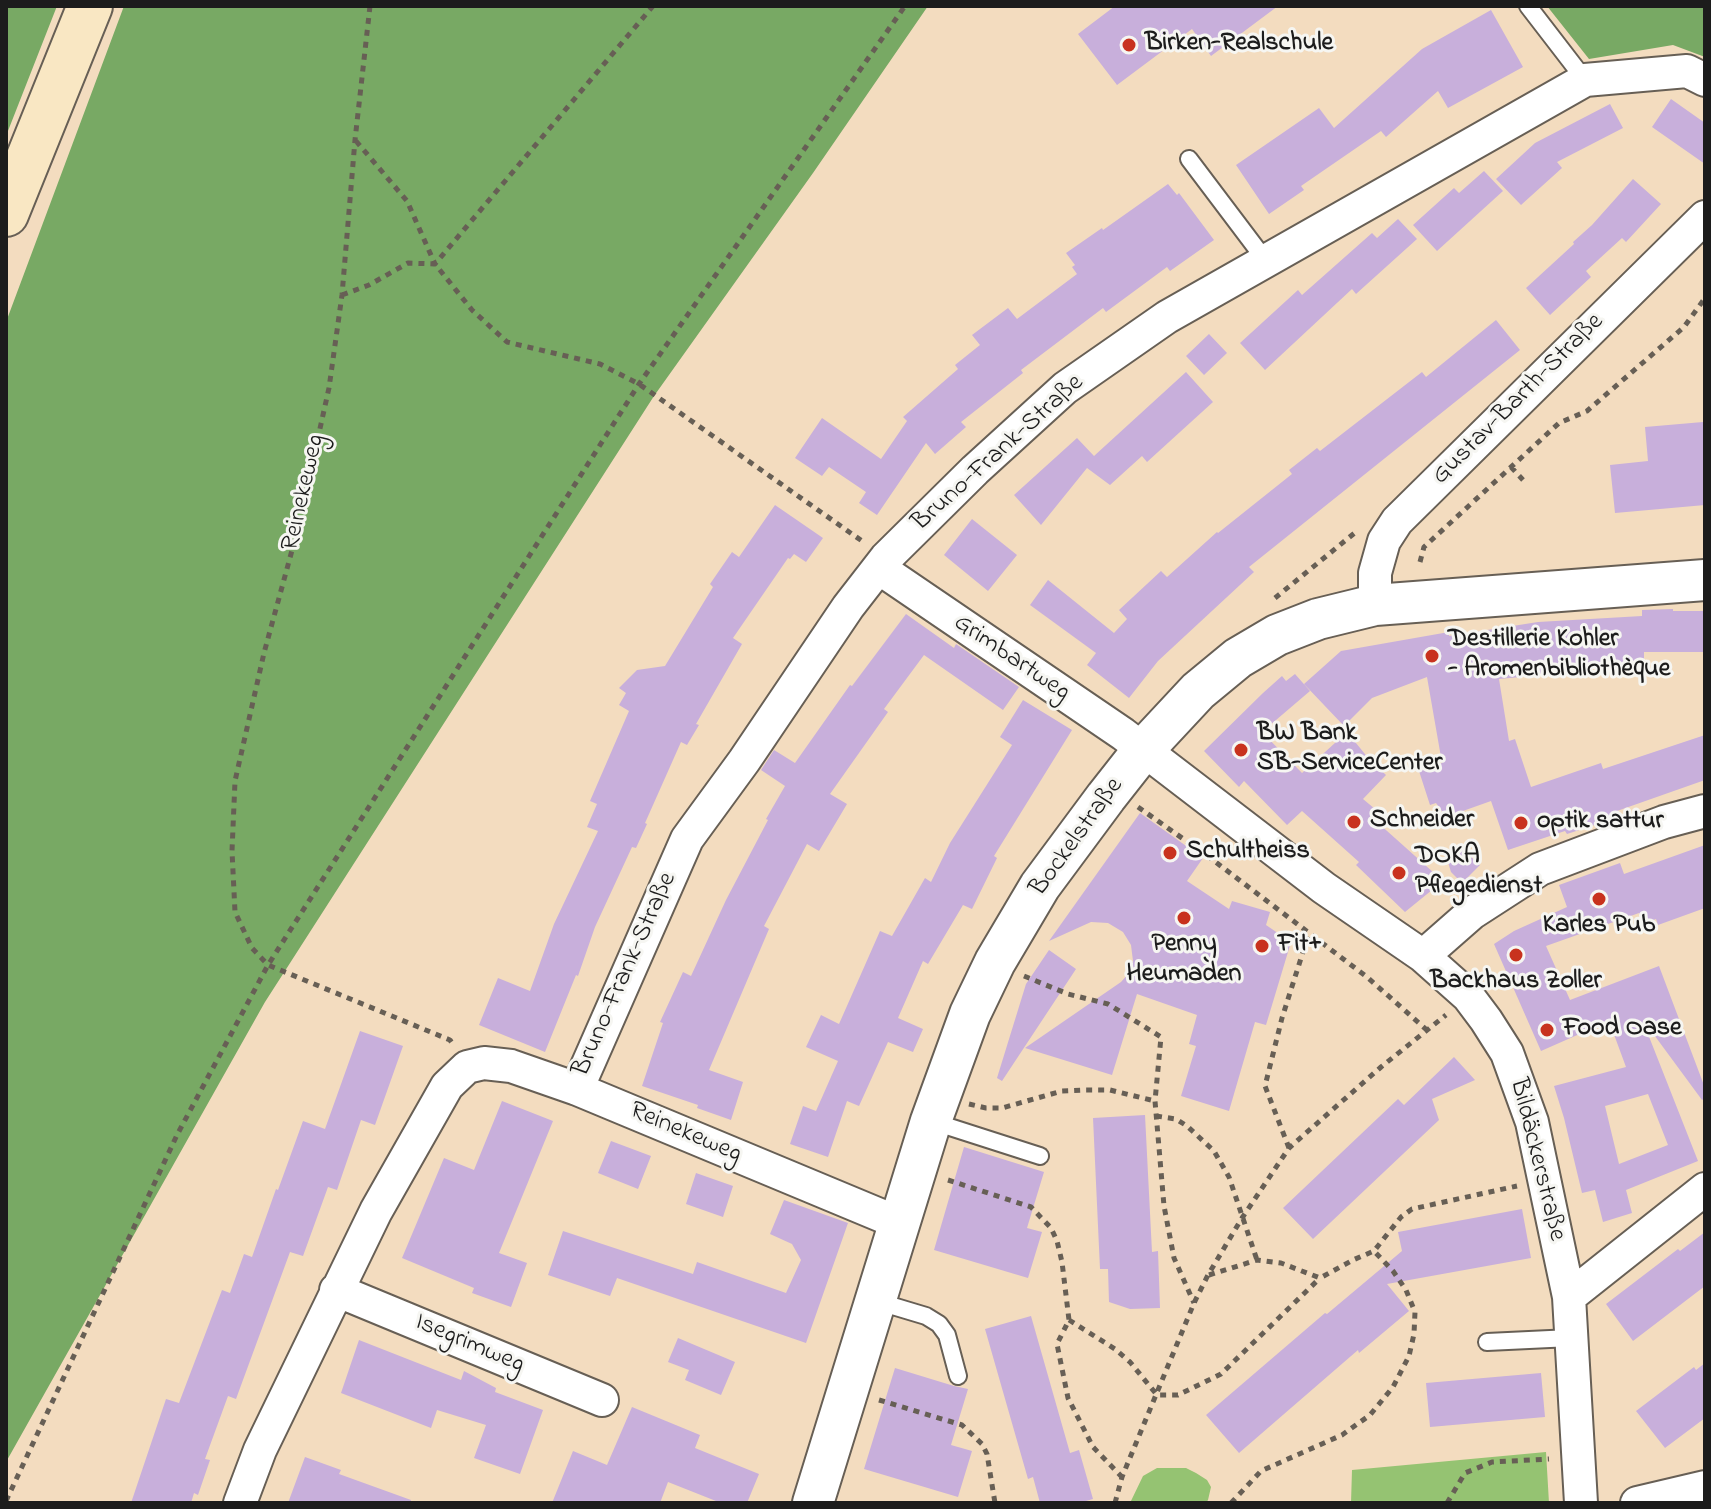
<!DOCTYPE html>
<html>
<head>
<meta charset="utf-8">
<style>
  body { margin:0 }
  #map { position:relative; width:1711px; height:1509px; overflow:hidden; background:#f3dcbf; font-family:"Indie Flower",sans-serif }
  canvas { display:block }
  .frame { position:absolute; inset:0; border:8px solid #1c1c1c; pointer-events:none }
</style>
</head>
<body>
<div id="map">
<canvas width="1711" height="1509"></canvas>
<div class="frame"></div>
</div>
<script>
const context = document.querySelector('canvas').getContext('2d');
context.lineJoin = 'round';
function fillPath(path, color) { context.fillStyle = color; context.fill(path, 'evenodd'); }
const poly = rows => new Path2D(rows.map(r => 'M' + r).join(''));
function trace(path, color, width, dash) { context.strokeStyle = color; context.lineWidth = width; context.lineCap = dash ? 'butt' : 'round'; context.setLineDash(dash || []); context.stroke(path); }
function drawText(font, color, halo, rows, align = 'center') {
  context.font = font + ' "Indie Flower",sans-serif'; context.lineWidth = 6; context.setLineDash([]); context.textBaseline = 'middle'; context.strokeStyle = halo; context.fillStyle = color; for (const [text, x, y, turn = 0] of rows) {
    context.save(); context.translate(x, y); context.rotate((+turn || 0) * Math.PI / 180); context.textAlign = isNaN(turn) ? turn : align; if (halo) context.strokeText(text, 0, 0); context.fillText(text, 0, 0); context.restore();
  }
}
fillPath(poly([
  [1546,1452,1549,1503,1351,1503,1352,1470],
  [1157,1468,1186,1468,1196,1473,1207,1480,1211,1487,1208,1500,1206,1503,1130,1503,1143,1476]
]), '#95c372');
fillPath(poly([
  [6,6,57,6,6,136],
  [124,6,928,6,813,173,654,396,265,1002,6,1462,6,322],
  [1547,6,1705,6,1705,57,1673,45,1589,59]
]), '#78a964');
fillPath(poly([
  [1115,6,1278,6,1211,56,1192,29,1117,85,1078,34],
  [1491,10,1523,67,1448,108,1438,91,1386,137,1381,131,1301,186,1304,190,1269,214,1236,165,1319,108,1334,128,1422,49],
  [1671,99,1705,123,1705,164,1652,127],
  [1610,104,1623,128,1557,162,1562,168,1521,205,1496,179,1535,143],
  [1484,171,1503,191,1437,251,1413,225,1454,188,1459,193],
  [1633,179,1661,204,1626,242,1622,238,1586,271,1591,277,1550,315,1526,288,1574,244,1573,242,1592,225],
  [1168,184,1177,195,1179,193,1214,240,1170,271,1167,267,1106,312,1103,308,1021,370,1023,373,961,422,966,427,935,454,926,443,877,515,859,503,866,492,829,467,822,476,795,458,822,418,881,459,907,421,903,417,958,369,955,365,980,345,972,335,1008,308,1017,319,1077,274,1072,267,1075,265,1066,253,1102,228,1103,230],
  [1398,219,1417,239,1356,294,1352,289,1265,370,1240,343,1298,290,1302,295,1372,233,1377,238],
  [1496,320,1520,350,1249,567,1254,572,1158,661,1129,698,1087,665,1096,653,1030,605,1048,580,1114,633,1127,619,1119,610,1161,571,1167,577,1217,532,1218,533,1292,474,1289,470,1317,448,1320,451,1422,372,1426,377],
  [1209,334,1227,353,1204,375,1186,356],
  [1186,372,1213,402,1147,462,1142,456,1110,485,1087,468,1041,525,1014,495,1077,438,1094,456],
  [1703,422,1705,505,1615,513,1610,465,1648,461,1645,427],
  [775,505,823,538,806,562,794,554,790,559,788,558,733,638,742,644,696,724,699,725,687,745,681,742,645,823,647,824,636,848,632,847,595,927,578,976,576,975,545,1052,479,1025,498,978,530,991,554,924,598,831,587,827,597,804,590,801,629,711,619,705,626,693,619,688,637,670,665,666,713,587,710,584,732,552,739,557],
  [972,519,1017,555,988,591,944,555],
  [1673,609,1673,611,1705,611,1705,652,1644,652,1644,662,1576,667,1576,672,1499,679,1509,741,1515,739,1531,787,1601,763,1603,769,1705,735,1705,780,1617,811,1619,817,1567,834,1565,831,1508,850,1491,801,1446,817,1436,803,1430,805,1419,771,1442,763,1427,677,1372,698,1344,726,1304,684,1341,651,1449,632,1449,636,1538,622,1642,616,1642,610],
  [906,614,954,648,956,644,1019,687,1003,710,924,655,884,709,888,712,830,794,847,804,819,851,807,844,764,926,769,929,709,1070,743,1082,731,1120,697,1108,698,1105,642,1086,663,1023,660,1022,683,972,691,976,726,900,768,820,766,819,785,786,761,770,774,750,795,763,850,685,852,686],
  [1295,674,1310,691,1262,732,1302,773,1347,732,1369,759,1386,775,1363,799,1375,809,1371,814,1377,822,1443,881,1405,912,1356,865,1359,862,1302,811,1287,825,1244,781,1239,787,1204,751,1263,693,1282,676,1286,681],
  [1023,700,1072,730,994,856,997,858,972,909,963,905,928,964,923,961,898,1018,923,1029,913,1052,888,1042,859,1106,847,1101,828,1157,790,1144,803,1106,816,1111,838,1061,806,1047,821,1015,839,1024,880,931,892,936,925,878,931,882,950,843,1012,745,1000,737],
  [1140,813,1203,858,1187,881,1229,909,1232,901,1270,912,1266,925,1291,942,1266,1025,1255,1022,1229,1111,1181,1096,1196,1046,1189,1044,1197,1015,1137,994,1112,1075,1025,1048,1121,982,1129,973,1133,961,1131,945,1123,932,1108,923,1091,922,1049,941],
  [1705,845,1705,908,1658,925,1656,919,1643,924,1639,913,1546,946,1570,1000,1659,966,1705,1088,1705,1098,1702,1100,1649,1028,1646,1029,1698,1161,1626,1190,1632,1213,1603,1222,1595,1190,1582,1193,1564,1118,1554,1086,1626,1067,1609,1021,1541,1051,1494,944,1514,931,1567,907,1559,885,1620,863,1624,874],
  [1648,1094,1668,1145,1619,1164,1605,1106],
  [1459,846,1480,865,1462,883,1451,872,1447,859],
  [1049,950,1076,969,1002,1081,997,1078,1026,984],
  [360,1031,403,1046,375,1125,361,1120,337,1190,328,1187,303,1256,290,1252,236,1399,228,1396,205,1459,210,1460,198,1495,194,1493,191,1503,131,1503,166,1399,179,1403,222,1290,230,1293,244,1254,252,1257,276,1189,278,1190,303,1121,325,1129],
  [1454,1057,1475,1080,1432,1099,1439,1120,1313,1239,1283,1208,1398,1099,1404,1105],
  [502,1101,553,1121,499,1253,527,1263,511,1307,472,1293,474,1288,402,1258,444,1158,474,1170],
  [1145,1115,1152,1252,1158,1251,1160,1308,1130,1309,1109,1302,1108,1269,1100,1269,1093,1118],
  [611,1141,651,1156,638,1189,598,1173],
  [964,1147,1044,1172,1027,1228,1042,1232,1028,1278,934,1250],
  [696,1173,733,1186,723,1217,686,1204],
  [784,1200,848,1223,806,1343,617,1278,610,1296,548,1275,563,1231,693,1274,697,1262,786,1293,801,1260,792,1244,770,1234],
  [1522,1209,1531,1258,1387,1284,1409,1311,1359,1353,1358,1350,1239,1453,1206,1415,1325,1313,1327,1314,1402,1251,1398,1232],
  [1705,1232,1705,1286,1633,1341,1606,1304,1678,1249,1680,1251],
  [1031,1316,1070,1453,1079,1450,1093,1499,1079,1503,1040,1503,1033,1477,1028,1479,985,1329],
  [678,1338,735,1362,721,1395,685,1380,689,1370,668,1362],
  [359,1340,461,1380,464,1371,496,1388,495,1392,543,1410,520,1474,474,1458,486,1425,437,1410,431,1428,341,1393],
  [1705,1363,1705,1418,1665,1448,1636,1411,1694,1367,1696,1370],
  [895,1368,954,1386,968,1389,951,1445,972,1451,958,1497,864,1469],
  [1541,1373,1545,1417,1430,1427,1426,1383],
  [632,1407,700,1435,695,1448,759,1474,747,1503,721,1503,668,1482,660,1503,552,1503,573,1451,607,1465],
  [305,1457,341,1470,339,1474,411,1500,410,1503,288,1503]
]), '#c8afdb');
const service = poly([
  [1528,6,1585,80],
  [1189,159,1266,261],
  [931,1121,1040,1156],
  [876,1301,926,1316,939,1324,947,1335,958,1376],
  [1487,1342,1571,1338]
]);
const minor = poly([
  [879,568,1123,734,1324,888,1423,956,1468,996,1486,1020,1507,1053,1532,1122,1569,1297,1581,1503],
  [1375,605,1375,573,1384,541,1397,521,1705,217],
  [1423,956,1472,913,1540,869,1664,822,1705,811],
  [577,1089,687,839,744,761,848,607,886,558,975,470,1065,388,1167,317,1585,80,1687,71,1705,80],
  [336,1290,602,1400],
  [1569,1297,1705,1189],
  [240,1503,260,1450,376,1211,447,1086,467,1067,484,1063,511,1066,577,1089,899,1223],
  [1637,1503,1705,1487]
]);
const tertiary = poly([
  [813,1503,931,1121,970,1014,995,962,1040,886,1106,797,1143,750,1198,691,1238,658,1277,635,1318,619,1375,605,1705,580]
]);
const secondary = poly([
  [6,214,90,6]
]);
trace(service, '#675f55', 20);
trace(minor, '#675f55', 36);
trace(tertiary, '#675f55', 44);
trace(secondary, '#675f55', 48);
trace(poly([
  [370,6,355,140,342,295,329,388,297,532,264,653,235,781,232,851,235,912,252,948,268,965,450,1040,454,1046],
  [356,141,407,201,435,264,653,6],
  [342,295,369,285,408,263,435,264,472,310,507,342,600,364,639,384,862,541],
  [1511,467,1523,480],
  [1420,562,1424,547,1559,423,1587,411,1684,327,1705,298],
  [1275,598,1357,531],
  [1138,807,1209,857,1367,977,1428,1031],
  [1024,976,1068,994,1108,1004,1161,1037,1155,1101,1164,1206,1174,1258,1194,1303],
  [969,1104,986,1108,1002,1108,1062,1091,1085,1090,1110,1090,1155,1101],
  [1156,1116,1176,1119,1187,1126,1214,1151,1229,1177,1257,1260],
  [1289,1148,1265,1086,1282,1018,1309,933],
  [948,1180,1031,1207,1051,1228,1057,1241,1062,1262,1069,1320,1057,1344,1068,1398,1093,1447,1122,1477],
  [1209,1275,1257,1260,1281,1263,1320,1278,1353,1260,1374,1251,1401,1217,1412,1209,1517,1186],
  [1069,1320,1115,1349,1130,1362,1157,1395,1178,1395,1221,1374,1320,1278],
  [879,1400,962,1425,982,1444,987,1454,995,1503],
  [6,1501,177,1135,268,965,639,384,905,6],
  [1115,1503,1122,1477,1194,1303,1208,1275,1242,1218,1289,1148,1381,1067,1446,1015],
  [1231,1503,1261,1471,1342,1435,1370,1415,1393,1387,1409,1356,1414,1334,1415,1312,1406,1290,1393,1271,1374,1251],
  [1447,1503,1465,1473,1492,1462,1549,1459]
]), '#675f55', 5, [6, 6]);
trace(service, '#fff', 16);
trace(minor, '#fff', 32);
trace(tertiary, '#fff', 40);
trace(secondary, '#f9e7c3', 44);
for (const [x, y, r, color] of [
  [1129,45,8,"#c8321e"],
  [1432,656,8,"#c8321e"],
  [1241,750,8,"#c8321e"],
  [1354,822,8,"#c8321e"],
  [1521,823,8,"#c8321e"],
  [1170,853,8,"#c8321e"],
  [1399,873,8,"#c8321e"],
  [1599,899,8,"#c8321e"],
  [1184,918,8,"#c8321e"],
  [1262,946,8,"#c8321e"],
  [1516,955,8,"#c8321e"],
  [1547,1030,8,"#c8321e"]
]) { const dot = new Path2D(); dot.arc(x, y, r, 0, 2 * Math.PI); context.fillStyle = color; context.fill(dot); trace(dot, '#f6f6f2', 3); }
drawText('bold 26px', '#1c1c1c', '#f6f6f2', [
  ["Birken-Realschule",1145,45],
  ["Destillerie Kohler",1448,641],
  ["- Aromenbibliothèque",1448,671],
  ["BW Bank",1257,735],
  ["SB-ServiceCenter",1257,765],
  ["Schneider",1370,822],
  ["optik sattur",1537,823],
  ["Schultheiss",1186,853],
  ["DOKA",1415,858],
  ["Pflegedienst",1415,888],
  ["Karles Pub",1599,927,"center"],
  ["Penny",1184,946,"center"],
  ["Heumaden",1184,976,"center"],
  ["Fit+",1278,946],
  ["Backhaus Zoller",1516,983,"center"],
  ["Food Oase",1563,1030]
], 'left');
drawText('26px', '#1c1c1c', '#f6f6f2', [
  ["Gustav-Barth-Straße",1519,400,-45],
  ["Bruno-Frank-Straße",999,454,-42],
  ["Reinekeweg",305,493,-77],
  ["Grimbartweg",1011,659,34],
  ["Bockelstraße",1078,838,-54],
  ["Bruno-Frank-Straße",626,975,-66],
  ["Reinekeweg",685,1134,23],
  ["Bildäckerstraße",1536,1160,76],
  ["Isegrimweg",469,1345,23]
]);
</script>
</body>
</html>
